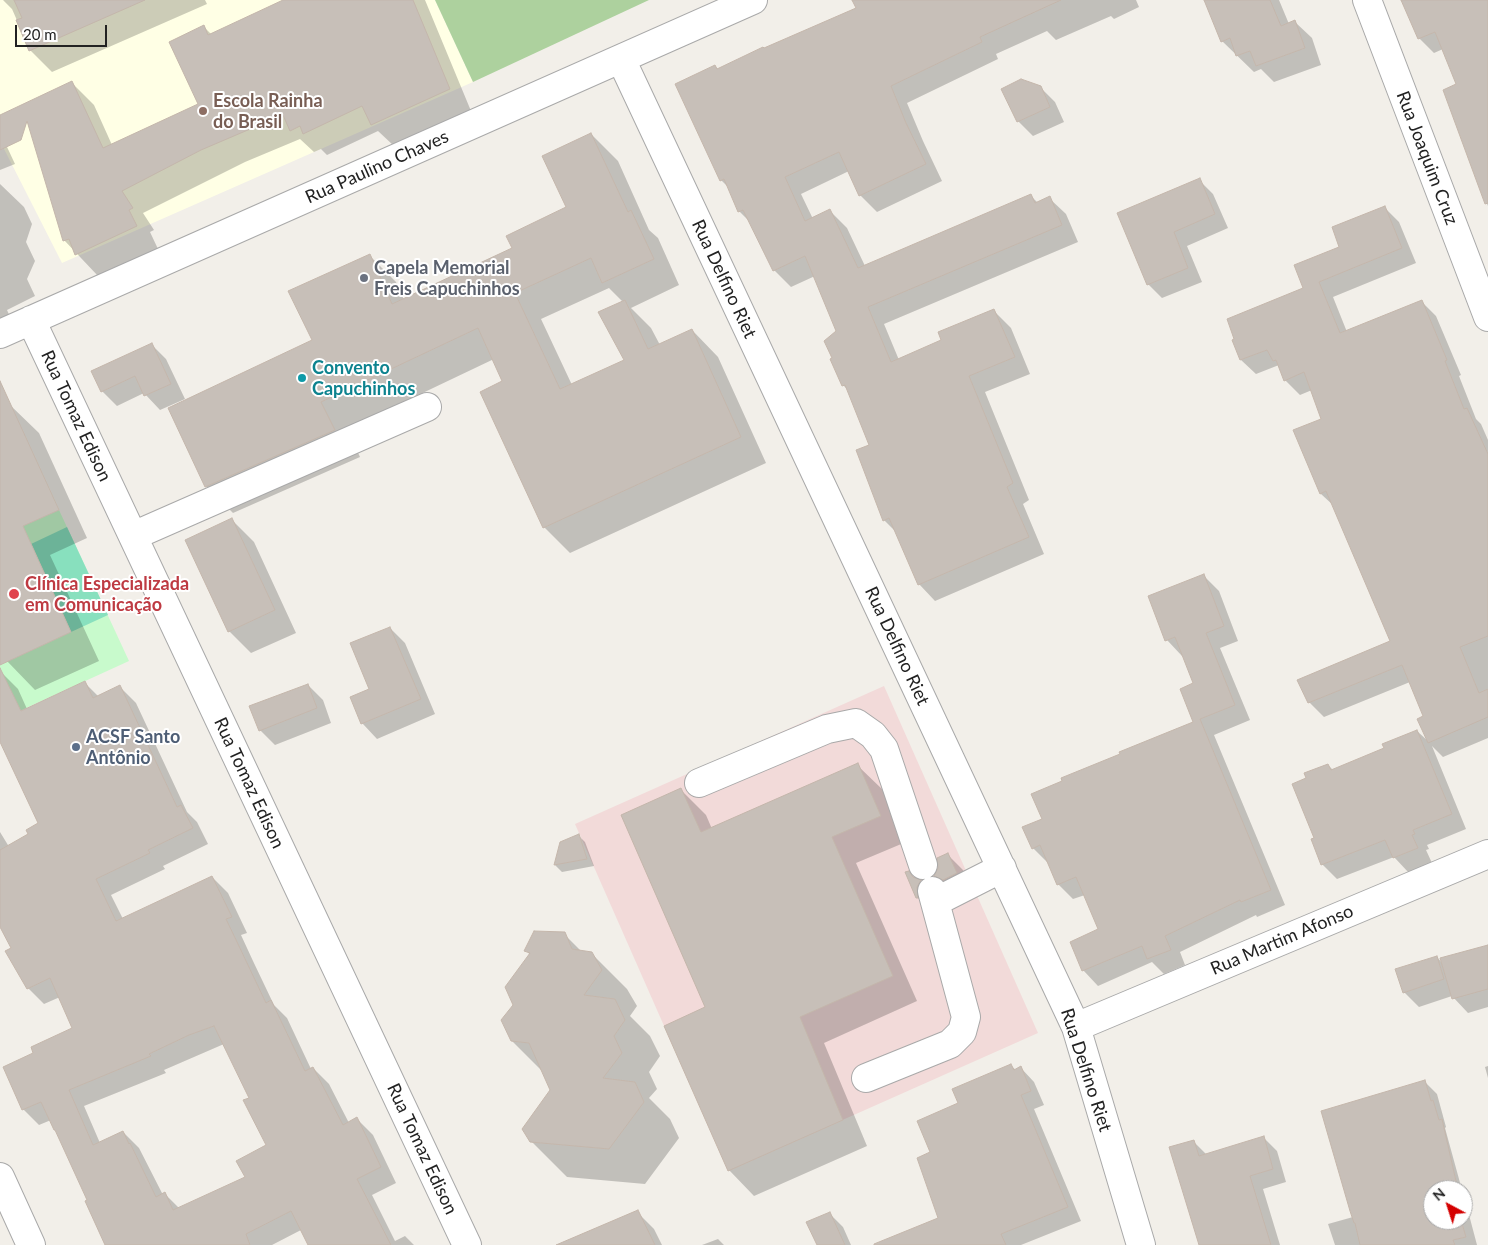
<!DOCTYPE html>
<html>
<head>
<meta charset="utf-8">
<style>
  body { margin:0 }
  #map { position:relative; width:1488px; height:1245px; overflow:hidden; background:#f2efe9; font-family:Lato,sans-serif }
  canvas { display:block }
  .north { position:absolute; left:1423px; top:1180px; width:50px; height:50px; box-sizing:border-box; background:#fff; border:1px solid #a7a7a7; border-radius:50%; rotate:320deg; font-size:14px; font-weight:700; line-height:20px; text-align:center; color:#222 }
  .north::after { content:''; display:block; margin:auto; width:18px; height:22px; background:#d40000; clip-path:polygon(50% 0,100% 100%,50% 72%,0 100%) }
  .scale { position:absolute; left:15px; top:25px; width:92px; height:22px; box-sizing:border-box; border:2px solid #222; border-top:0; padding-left:6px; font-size:15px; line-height:18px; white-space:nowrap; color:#222; -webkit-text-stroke:4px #fff; paint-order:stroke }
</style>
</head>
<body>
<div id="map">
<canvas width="1488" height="1245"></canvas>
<div class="north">N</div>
<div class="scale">20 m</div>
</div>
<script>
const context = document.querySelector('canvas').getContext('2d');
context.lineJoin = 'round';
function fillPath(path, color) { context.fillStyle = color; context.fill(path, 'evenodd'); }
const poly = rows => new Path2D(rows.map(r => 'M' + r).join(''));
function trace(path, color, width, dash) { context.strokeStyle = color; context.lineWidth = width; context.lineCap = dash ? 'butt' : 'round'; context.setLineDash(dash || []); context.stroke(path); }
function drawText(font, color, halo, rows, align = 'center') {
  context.font = font + ' Lato,sans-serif'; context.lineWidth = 4; context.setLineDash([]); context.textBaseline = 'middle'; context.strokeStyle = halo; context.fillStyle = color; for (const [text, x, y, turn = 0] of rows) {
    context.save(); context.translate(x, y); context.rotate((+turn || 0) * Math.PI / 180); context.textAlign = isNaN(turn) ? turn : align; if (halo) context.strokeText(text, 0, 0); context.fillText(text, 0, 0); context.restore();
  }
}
fillPath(poly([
  [884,686,1038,1033,728,1171,575,824]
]), '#f2dad9');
fillPath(poly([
  [0,0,435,0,473,82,62,263,0,141]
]), '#ffffe5');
fillPath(poly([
  [435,0,649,0,473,82]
]), '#add19e');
fillPath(poly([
  [3,389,129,661,0,720,0,390]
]), '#c8facc');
fillPath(poly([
  [67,527,108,615,71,632,31,544]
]), '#88e0be');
fillPath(poly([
  [3,0,205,0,207,4,52,72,30,50,12,9],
  [286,0,425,0,471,111,394,146,378,131,327,155,321,149,314,152,300,139,245,162,143,213,154,230,150,232,158,249,98,276,64,240,72,83,94,105,112,145,199,105,204,27,212,35],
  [864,0,1136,0,1139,7,1114,19,1111,16,1056,40,1047,31,996,54,998,59,907,103,923,141,942,181,877,212,860,195,849,171,801,194,813,219,830,211,847,228,865,266,1031,196,1038,203,1049,198,1066,214,1078,242,884,324,899,360,943,340,994,311,1011,328,1030,374,985,392,1029,500,1023,504,1044,554,935,601,919,584,897,533,884,520,871,445,849,391,843,385,838,331,815,276,791,287,774,270,749,221,739,211,729,188,721,180,715,66,718,69,858,9],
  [1205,0,1279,0,1289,24,1295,22,1312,38,1321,65,1274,82,1261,69,1254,72,1222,41],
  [1402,0,1488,0,1488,206,1444,91,1458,85,1443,49,1434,53,1419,38],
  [1040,87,1055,102,1064,122,1033,136,1018,121],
  [0,132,15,164,0,170],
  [591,134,618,161,649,230,658,238,679,285,631,308,651,328,660,345,692,330,718,357,766,463,570,553,544,527,504,381,494,359,347,429,360,457,233,513,206,486,170,409,314,341,369,255,396,282,404,300,513,249,567,207],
  [609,288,623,302,626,361,572,385,541,319],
  [1199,180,1213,194,1228,228,1187,246,1202,282,1162,298,1148,284],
  [0,184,24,207,32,224,26,242,35,261,27,279,35,296,7,310,16,330,0,338],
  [1384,207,1399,222,1416,263,1333,297,1347,332,1421,301,1436,316,1461,375,1459,376,1476,419,1481,424,1488,440,1488,738,1443,757,1432,746,1466,829,1427,845,1429,849,1426,850,1432,863,1409,873,1394,857,1337,879,1322,864,1316,839,1308,778,1328,765,1333,770,1386,748,1417,731,1429,742,1425,717,1410,682,1324,717,1310,703,1299,681,1392,642,1334,506,1321,494,1322,420,1312,390,1300,395,1285,380,1279,365,1256,374,1241,360,1233,341,1305,289,1341,247],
  [151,344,166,359,185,399,160,410,144,393,117,406,102,391],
  [10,405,39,433,87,538,50,555,99,661,35,690,7,661,0,646,0,410],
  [232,520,254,542,296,633,251,653,229,631,187,541],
  [1204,576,1219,591,1238,641,1220,648,1250,720,1214,735,1285,905,1257,917,1256,915,1180,952,1185,965,1164,974,1152,962,1098,986,1083,970,1100,930,1085,895,1073,899,1058,884,1048,863,1033,848,1044,820,1122,754,1194,723,1195,684,1183,655,1182,656,1167,640,1150,597],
  [390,628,405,643,435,714,377,739,363,724,352,698,371,690],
  [2,673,18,689,27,709,85,683,99,697,120,687,136,703,187,812,197,822,208,844,163,866,165,869,111,895,123,919,212,877,228,893,247,933,241,935,253,961,274,1005,287,1018,311,1069,313,1068,329,1084,349,1123,357,1119,373,1135,396,1183,372,1195,395,1241,405,1236,414,1245,309,1245,301,1230,272,1245,110,1245,51,1120,39,1125,23,1109,35,1053,74,1028,60,997,44,1004,28,988,13,948,0,924,0,832,69,945,91,934,0,735,0,674],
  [224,1044,250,1098,268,1146,247,1178,180,1209,165,1194,163,1195,139,1148,123,1132,100,1143,84,1106,166,1073,164,1070],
  [308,685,323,700,331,723,275,745,260,730],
  [857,765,883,790,906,842,856,863,917,1001,824,1043,867,1146,754,1196,729,1170,707,1008,680,789,706,815,712,829],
  [578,835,585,842,594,866,562,872,555,865,561,843],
  [948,855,963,870,971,888,950,890,936,876],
  [908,872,935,896,932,912,917,897],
  [564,934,582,952,591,953,627,989,637,1006,630,1016,650,1036,660,1056,649,1072,657,1089,649,1098,670,1119,679,1138,645,1184,567,1177,531,1141,551,1091,543,1072,512,1041,514,1006,530,955,526,950],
  [1488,946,1488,1007,1468,1013,1452,996,1419,1007,1404,992,1437,957,1443,964],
  [1011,1066,1016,1070,1021,1068,1034,1082,1044,1105,1034,1109,1081,1221,1021,1245,874,1245,939,1219,932,1152,959,1104],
  [1488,1066,1488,1078,1485,1067],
  [1424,1081,1437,1094,1446,1127,1445,1128,1462,1190,1433,1190,1433,1220,1463,1220,1463,1192,1477,1245,1335,1245,1328,1224,1353,1217],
  [1263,1137,1277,1151,1286,1182,1263,1189,1280,1245,1200,1245,1193,1141,1207,1155],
  [637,1212,654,1229,662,1245,558,1245],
  [829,1213,843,1227,851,1245,818,1245],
  [718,1239,724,1245,702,1245]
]), '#0003');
const building = poly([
  [14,0,145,0,29,51,16,20,22,18,14,0],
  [283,0,413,0,450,89,371,125,362,106,303,134,300,126,290,131,283,115,201,150,122,191,133,208,129,210,137,226,75,255,69,239,63,241,27,121,21,140,0,150,0,115,72,81,103,148,198,104,169,42,204,25,208,35,283,0],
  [852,0,1061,0,980,37,982,42,891,86,906,123,926,164,859,196,839,152,785,177,805,221,830,209,858,268,1031,194,1035,203,1050,196,1062,225,868,307,891,362,941,340,938,332,994,309,1015,357,969,376,1013,483,1007,487,1029,537,918,585,889,518,883,521,856,450,869,445,845,385,842,386,830,359,832,358,824,341,836,331,805,256,773,271,743,210,738,212,724,179,720,181,675,84,715,65,717,69,763,47,764,48,856,8,852,0],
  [1204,0,1270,0,1281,26,1295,20,1305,48,1256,66,1250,51,1236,56,1230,38,1221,42,1204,0],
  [1401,0,1488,0,1488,203,1485,204,1443,90,1456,84,1435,32,1418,39,1401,0],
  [1021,79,1041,86,1050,107,1017,122,1001,89,1021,79],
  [591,133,628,212,631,210,654,259,602,283,591,258,515,293,560,389,624,360,598,312,625,300,648,349,692,329,741,437,543,528,480,392,502,381,478,328,321,402,335,430,205,487,168,408,312,340,288,291,370,254,392,304,512,248,506,236,566,207,542,156,591,133],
  [1200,178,1215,214,1174,232,1188,268,1147,285,1117,213,1200,178],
  [1385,206,1402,248,1319,282,1340,333,1422,300,1447,360,1445,361,1464,409,1467,408,1488,454,1488,636,1460,647,1479,693,1488,689,1488,717,1428,743,1417,719,1423,716,1402,665,1308,703,1297,680,1390,641,1326,491,1320,494,1293,430,1321,419,1304,372,1284,381,1276,360,1273,361,1267,350,1240,360,1232,340,1234,339,1227,319,1303,288,1294,265,1339,247,1332,227,1385,206],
  [152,343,171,384,144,396,135,376,101,392,91,371,152,343],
  [0,381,59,510,23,526,71,632,0,665,0,381],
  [232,518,275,610,228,632,185,540,232,518],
  [1204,574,1224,626,1206,633,1235,705,1200,719,1271,890,1241,902,1240,900,1165,936,1171,950,1147,959,1142,946,1082,971,1070,942,1098,929,1076,877,1057,885,1040,845,1032,849,1022,827,1042,819,1031,794,1062,781,1061,778,1120,754,1119,752,1193,722,1180,689,1193,683,1175,637,1165,641,1148,596,1204,574],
  [390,627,421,699,361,724,350,697,369,689,350,643,390,627],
  [0,668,21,711,85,681,93,698,120,685,177,807,181,805,193,828,148,850,150,853,96,879,116,921,212,876,232,917,226,919,238,944,266,1003,271,1000,305,1071,313,1067,343,1125,357,1117,381,1167,357,1179,391,1245,308,1245,291,1211,246,1234,250,1245,105,1245,85,1201,87,1200,55,1130,54,1130,41,1102,22,1110,3,1067,33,1053,31,1047,72,1028,50,978,27,989,5,951,11,948,0,927,0,850,28,834,26,830,38,823,0,742,0,668],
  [214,1026,249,1098,243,1100,266,1145,236,1161,245,1177,173,1210,165,1192,156,1197,130,1143,129,1144,123,1131,93,1145,69,1090,151,1056,149,1054,189,1035,214,1026],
  [308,684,317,708,259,731,249,706,308,684],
  [1417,730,1452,814,1413,830,1415,834,1412,835,1418,848,1393,858,1385,840,1321,865,1311,839,1314,838,1292,784,1306,778,1304,773,1328,764,1331,770,1384,748,1382,744,1417,730],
  [858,763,881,816,832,837,893,976,800,1017,843,1120,728,1171,664,1026,705,1007,621,815,681,788,701,832,858,763],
  [579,834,587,859,554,865,560,842,579,834],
  [948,853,957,873,943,880,934,876,938,868,937,858,948,853],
  [909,871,913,877,921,880,917,887,918,898,916,898,905,872,909,871],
  [534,931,565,932,572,949,592,952,602,970,584,995,615,999,625,1020,614,1036,622,1053,603,1078,635,1082,644,1102,609,1149,530,1142,522,1129,550,1090,529,1043,511,1041,501,1020,513,1005,505,987,530,953,524,951,534,931],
  [1488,945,1488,989,1452,999,1440,958,1488,945],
  [1437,956,1444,979,1403,993,1395,969,1437,956],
  [1011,1064,1014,1070,1021,1066,1031,1091,1021,1095,1068,1207,1001,1234,1006,1245,874,1245,874,1244,938,1218,917,1158,930,1152,917,1121,958,1103,952,1089,1011,1064],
  [1425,1080,1431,1101,1433,1100,1439,1120,1442,1119,1458,1190,1433,1190,1433,1220,1461,1220,1466,1237,1453,1240,1455,1245,1360,1245,1355,1223,1354,1223,1350,1211,1321,1111,1425,1080],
  [1264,1136,1273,1169,1250,1176,1271,1245,1199,1245,1169,1147,1194,1140,1199,1156,1264,1136],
  [638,1210,655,1245,556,1245,638,1210],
  [830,1212,845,1245,817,1245,806,1222,830,1212]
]);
fillPath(building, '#c7bfb8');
trace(building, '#c4b6ab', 1);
const minor = poly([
  [1367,0,1488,317],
  [621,59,1076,1027,1141,1245],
  [31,320,467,1245],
  [0,334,753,0],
  [133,536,427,407],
  [699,783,827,729,856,723,873,735,884,749,923,865],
  [935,902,1002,868],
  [1076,1027,1488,854],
  [866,1078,950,1044,962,1032,966,1017,932,891],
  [0,1177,31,1245]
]);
trace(minor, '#a9a9a9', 30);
trace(minor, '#fff', 28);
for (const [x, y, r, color] of [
  [203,111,5,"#8d6e63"],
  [364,278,5,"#6b7280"],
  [302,378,5,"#0f9aa8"],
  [14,594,6,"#e0444e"],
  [76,747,5,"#5c6f8a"]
]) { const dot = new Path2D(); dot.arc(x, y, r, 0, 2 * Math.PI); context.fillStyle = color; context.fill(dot); trace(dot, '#fff', 2); }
drawText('bold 18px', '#785e54', '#fff', [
  ["Escola Rainha",213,101],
  ["do Brasil",213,122]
], 'left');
drawText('18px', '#222', '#fff', [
  ["Rua Joaquim Cruz",1427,158,69],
  ["Rua Paulino Chaves",377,167,-24],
  ["Rua Delfino Riet",724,279,65],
  ["Rua Tomaz Edison",76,416,65],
  ["Rua Delfino Riet",897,646,65],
  ["Rua Tomaz Edison",249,783,65],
  ["Rua Martim Afonso",1282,940,-23],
  ["Rua Delfino Riet",1086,1070,72],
  ["Rua Tomaz Edison",422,1149,65]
]);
drawText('bold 18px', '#5b616d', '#fff', [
  ["Capela Memorial",374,268],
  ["Freis Capuchinhos",374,289]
], 'left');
drawText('bold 18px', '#0d838f', '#fff', [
  ["Convento",312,368],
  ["Capuchinhos",312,389]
], 'left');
drawText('bold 18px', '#be3a42', '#fff', [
  ["Clínica Especializada",25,584],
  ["em Comunicação",25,605]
], 'left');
drawText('bold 18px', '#4e5e75', '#fff', [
  ["ACSF Santo",86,737],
  ["Antônio",86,758]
], 'left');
</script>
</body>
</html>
